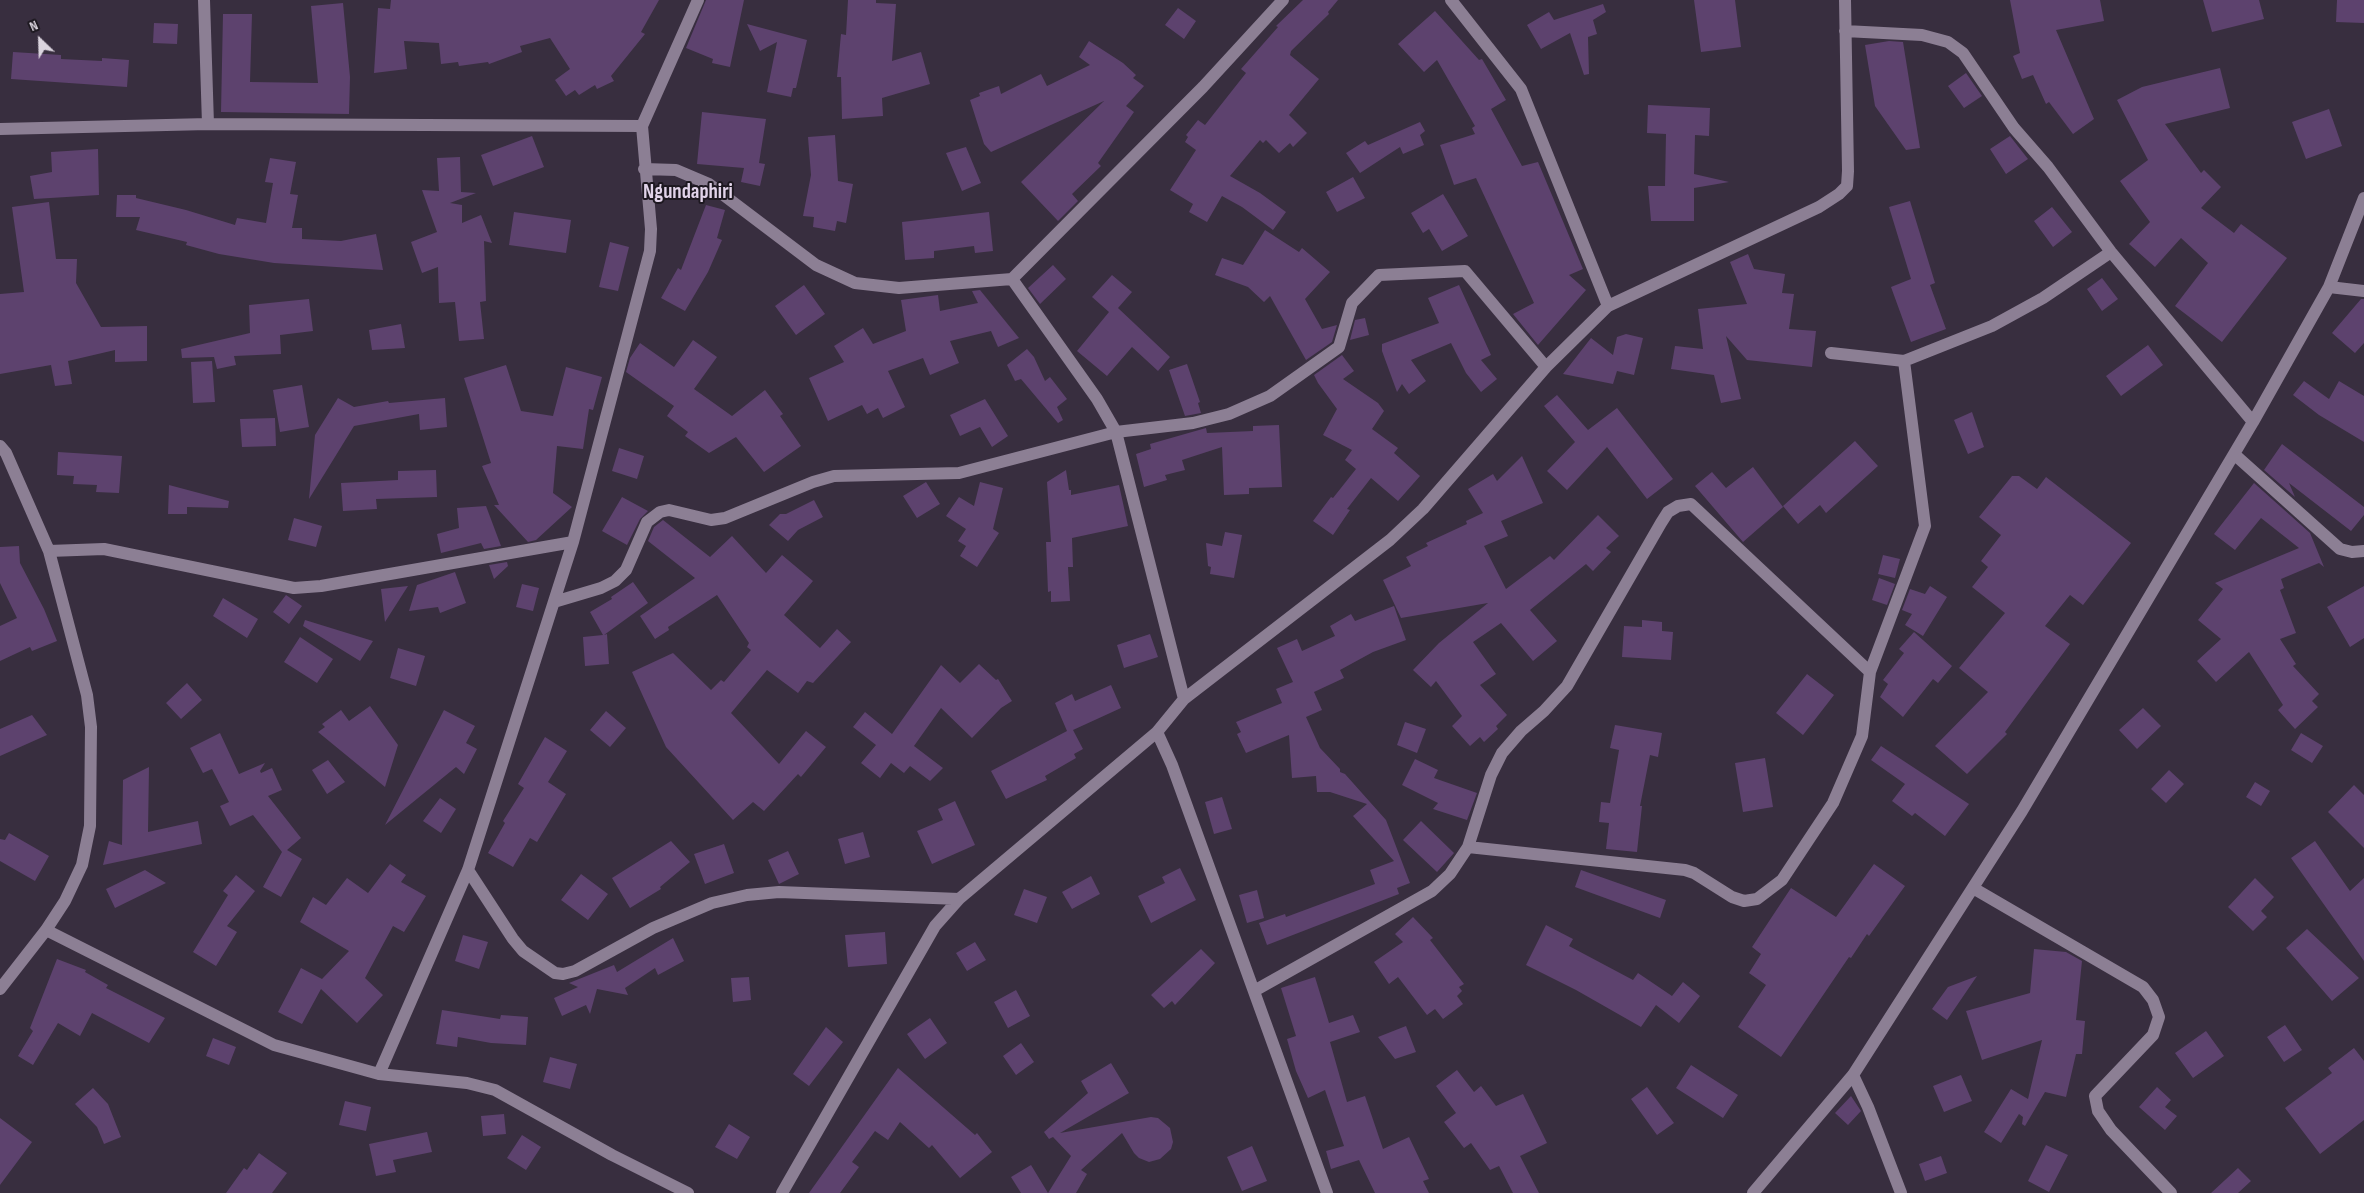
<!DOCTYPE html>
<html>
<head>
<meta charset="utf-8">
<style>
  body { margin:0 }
  #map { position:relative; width:2364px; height:1193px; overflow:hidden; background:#382e3f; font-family:"Sofia Sans Condensed",sans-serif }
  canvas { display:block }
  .north { position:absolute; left:15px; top:15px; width:50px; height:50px; -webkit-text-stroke:4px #1d1820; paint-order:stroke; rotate:336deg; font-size:14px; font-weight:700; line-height:20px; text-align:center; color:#dbd4df }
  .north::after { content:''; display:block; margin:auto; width:18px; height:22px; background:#dbd4df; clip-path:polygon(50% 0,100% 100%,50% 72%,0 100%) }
</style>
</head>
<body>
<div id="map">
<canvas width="2364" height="1193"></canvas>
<div class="north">N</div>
</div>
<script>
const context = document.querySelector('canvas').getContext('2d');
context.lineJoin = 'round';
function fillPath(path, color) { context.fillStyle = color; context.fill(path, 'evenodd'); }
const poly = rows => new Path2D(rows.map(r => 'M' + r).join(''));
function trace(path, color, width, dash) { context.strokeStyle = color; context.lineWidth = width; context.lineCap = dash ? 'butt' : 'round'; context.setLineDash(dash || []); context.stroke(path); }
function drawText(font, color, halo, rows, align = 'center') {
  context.font = font + ' "Sofia Sans Condensed",sans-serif'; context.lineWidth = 4; context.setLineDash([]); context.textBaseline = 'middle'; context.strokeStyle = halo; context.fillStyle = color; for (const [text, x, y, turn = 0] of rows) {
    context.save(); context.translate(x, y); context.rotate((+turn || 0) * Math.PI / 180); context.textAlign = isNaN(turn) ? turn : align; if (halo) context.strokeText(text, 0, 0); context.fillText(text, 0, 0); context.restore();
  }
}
fillPath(poly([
  [391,0,659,0,641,32,645,34,611,76,614,81,597,89,595,85,579,95,575,90,566,96,555,80,570,69,550,38,520,46,522,52,489,64,488,62,459,66,458,62,441,64,439,43,404,41,407,69,374,73,378,8,390,9],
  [706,0,744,0,730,67,712,63,713,59,686,48],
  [848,0,876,0,876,3,896,4,892,61,921,52,930,84,882,98,883,116,842,119,841,77,837,77,841,34,846,35],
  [1303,0,1338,0,1328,12,1329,14,1291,51,1290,55,1319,79,1289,115,1307,133,1293,147,1290,143,1279,153,1266,140,1263,143,1260,140,1230,176,1260,193,1286,212,1273,230,1242,207,1222,196,1207,222,1189,212,1193,204,1170,190,1196,150,1185,142,1188,137,1186,135,1198,120,1205,125,1246,73,1241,69,1278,27,1276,26],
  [1694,0,1735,0,1741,47,1701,52],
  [2010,0,2100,0,2104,21,2056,30,2094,119,2073,134,2049,102,2046,104,2033,75,2022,79,2013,56,2020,53],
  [2203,0,2259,0,2264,19,2212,32],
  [2337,0,2364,0,2364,23,2336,22],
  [343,3,350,77,349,114,221,112,223,14,252,14,250,82,318,83,311,6],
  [1603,4,1606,12,1593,20,1597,34,1588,37,1589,74,1584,75,1570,33,1541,49,1527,25,1549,12,1554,20],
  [1178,8,1196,21,1184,39,1165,25],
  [1435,11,1479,60,1482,59,1506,100,1491,109,1522,166,1538,162,1583,269,1569,275,1586,290,1538,345,1513,314,1534,303,1476,178,1454,185,1440,145,1475,134,1472,128,1475,126,1437,60,1424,72,1398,44],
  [154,23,178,24,177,44,153,43],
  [747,24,807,40,796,88,793,88,791,97,767,92,777,42,760,51],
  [1089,41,1123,63,1136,75,1133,78,1144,86,1126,106,1134,112,1098,163,1101,166,1072,194,1078,201,1058,221,1021,182,1104,101,991,152,984,144,970,100,980,96,979,93,999,86,1001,94,1041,74,1047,86,1090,65,1079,57],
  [1889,41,1903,42,1920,148,1906,150,1875,106,1865,45],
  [13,52,61,55,61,59,102,61,102,58,129,60,127,87,11,79],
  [2220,68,2230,108,2165,124,2201,173,2204,170,2221,187,2201,208,2234,233,2241,224,2287,258,2222,342,2175,306,2208,263,2181,238,2155,267,2129,244,2150,222,2120,181,2148,160,2117,100,2142,87],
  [1966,73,1982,96,1964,108,1948,86],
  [1648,105,1710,108,1709,136,1695,135,1694,174,1729,182,1694,188,1694,221,1651,221,1648,186,1665,186,1666,134,1647,133],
  [2329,109,2342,146,2306,159,2292,122],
  [702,112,766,119,759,163,765,164,760,186,741,182,744,168,697,164],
  [1420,122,1425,131,1420,135,1424,145,1403,154,1400,147,1360,173,1346,153,1365,141,1368,145],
  [835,135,838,181,853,184,846,223,837,221,835,231,813,227,814,217,803,216,811,175,808,137],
  [532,136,544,167,493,186,481,155],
  [2010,136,2028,159,2006,174,1990,149],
  [966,147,981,183,962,191,946,153],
  [98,149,99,195,34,199,30,176,52,172,51,152],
  [460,157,461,192,476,193,450,203,462,205,462,223,481,215,492,243,484,241,486,301,480,302,484,339,459,341,455,302,439,303,438,267,422,273,411,242,437,232,422,190,439,191,437,158],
  [270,158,296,162,290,194,298,195,292,228,302,228,302,239,341,241,376,234,383,270,274,263,219,254,186,245,187,242,136,230,140,217,116,217,117,195,136,195,136,198,186,210,235,225,237,218,266,223,273,183,265,182],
  [1353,177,1365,198,1337,212,1326,192],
  [1443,194,1468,236,1442,251,1429,229,1423,233,1411,213],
  [1910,201,1935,283,1930,285,1946,329,1911,342,1891,287,1911,279,1889,207],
  [49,202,56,259,77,259,76,283,101,327,147,326,147,361,115,362,115,350,68,361,72,384,55,386,51,365,0,374,0,294,24,292,12,207],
  [706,205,725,210,717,238,722,240,708,272,685,311,661,298,678,268,681,270],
  [2052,207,2072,232,2053,247,2034,221],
  [514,212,571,220,566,253,509,245],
  [989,212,993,251,975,253,974,246,934,251,934,258,905,260,902,222],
  [1265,230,1299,252,1302,248,1330,272,1305,299,1322,329,1337,325,1332,342,1306,360,1270,296,1264,302,1248,287,1215,275,1222,258,1243,265],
  [610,242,629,247,618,291,599,287],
  [1748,254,1754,269,1785,274,1782,293,1794,294,1789,329,1816,331,1812,367,1747,360,1726,336,1741,399,1721,403,1714,375,1671,369,1675,346,1703,349,1698,309,1747,304,1730,262],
  [1053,265,1066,279,1040,304,1028,288],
  [1112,275,1132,292,1118,308,1170,357,1158,371,1132,347,1107,376,1077,351,1109,312,1092,297],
  [2102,278,2118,299,2102,311,2087,289],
  [804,285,825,314,796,335,775,306],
  [1459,285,1491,355,1481,360,1497,379,1481,392,1466,373,1451,343,1411,360,1426,381,1409,394,1402,384,1397,392,1382,351,1382,344,1439,323,1428,298],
  [980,290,1019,338,998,347,991,331,950,341,959,363,930,375,923,358,888,371,905,407,883,418,878,408,867,414,862,405,828,421,809,378,844,362,834,346,863,328,873,344,906,331,901,300,938,295,940,311,978,303,972,291],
  [309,299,313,331,280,335,281,354,234,356,236,365,217,369,214,357,182,358,181,349,250,333,249,305],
  [2361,299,2364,299,2364,343,2355,353,2332,333],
  [1365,318,1369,335,1350,340,1355,320],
  [401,324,405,348,372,350,369,330],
  [1626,334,1643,338,1634,375,1617,371,1613,384,1563,374,1591,338,1613,355,1617,337],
  [693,340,717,357,694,389,732,416,765,390,783,414,780,416,801,446,764,472,736,437,709,453,685,436,688,432,667,416,674,406,626,372,630,358,640,343,674,367],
  [2148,345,2163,365,2121,396,2106,376],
  [1027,349,1034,357,1045,381,1050,377,1067,399,1057,407,1063,420,1058,423,1021,379,1015,381,1007,365],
  [1342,355,1354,371,1343,379,1378,403,1384,411,1372,429,1398,448,1394,453,1420,476,1398,501,1371,478,1347,509,1350,510,1333,535,1313,521,1331,497,1333,498,1356,469,1345,460,1352,450,1323,435,1337,409,1318,383,1314,375],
  [212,361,215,402,193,403,191,362],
  [1187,364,1200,402,1198,403,1201,413,1185,416,1169,370],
  [506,365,521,411,553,416,566,367,602,377,593,410,589,409,583,449,557,446,553,493,572,507,536,540,528,542,494,505,499,505,482,466,491,463,464,378],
  [2304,381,2329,399,2339,381,2364,396,2364,442,2319,415,2293,395],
  [302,385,309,427,280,432,273,390],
  [1557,395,1588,430,1617,408,1673,479,1647,499,1607,447,1567,490,1547,471,1575,442,1544,406],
  [338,398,354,407,388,401,389,403,445,398,447,427,420,430,419,414,354,426,309,499,315,435],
  [985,399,1008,436,992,447,980,427,960,436,950,415],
  [1972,412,1984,447,1968,454,1954,420],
  [275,418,276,446,242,447,240,419],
  [1279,425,1282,487,1249,488,1249,494,1224,495,1222,447,1182,460,1185,470,1165,475,1167,480,1144,487,1136,454,1151,449,1150,444,1206,428,1207,433,1253,431,1253,426],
  [1855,441,1878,466,1826,513,1820,505,1798,524,1783,506],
  [2282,444,2364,507,2364,515,2351,531,2289,483,2295,497,2264,470],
  [619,448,644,456,637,479,612,471],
  [58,452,122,456,119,493,96,492,97,485,73,484,74,476,57,475],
  [1522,456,1543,503,1501,521,1508,536,1484,546,1506,589,1550,556,1554,560,1598,515,1619,536,1606,548,1611,552,1593,571,1586,564,1530,610,1557,641,1533,661,1501,623,1473,642,1496,674,1480,685,1507,715,1496,726,1498,729,1484,742,1480,737,1470,746,1452,726,1462,716,1436,681,1431,687,1413,670,1439,643,1488,603,1401,618,1383,580,1411,566,1406,557,1428,546,1426,543,1467,524,1466,521,1483,513,1468,489,1493,474,1497,481],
  [1753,467,1783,507,1743,542,1695,486,1712,472,1726,488],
  [436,470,437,497,376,499,377,509,343,511,341,483,398,480,398,471],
  [1066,470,1069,490,1071,490,1071,495,1119,485,1128,526,1072,538,1073,567,1068,567,1070,601,1051,602,1051,591,1048,592,1046,542,1051,542,1047,482],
  [2012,476,2019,476,2037,489,2046,477,2131,543,2083,605,2070,595,2045,626,2070,644,2005,732,2007,734,1967,774,1935,746,1988,692,1959,668,2005,613,1972,587,1988,567,1981,561,2001,535,1979,517],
  [926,482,940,504,917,518,903,496],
  [980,482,1003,488,993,529,999,533,977,567,960,556,966,546,958,541,966,529,946,516,959,497,974,506],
  [2254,483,2310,533,2324,567,2319,563,2281,579,2284,588,2280,590,2296,633,2280,639,2296,664,2293,666,2319,694,2312,701,2318,707,2295,729,2278,710,2283,705,2249,652,2216,682,2197,661,2221,639,2198,620,2223,589,2215,583,2299,548,2261,518,2235,550,2214,534],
  [169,485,229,501,228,508,187,507,187,514,168,514],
  [622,497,648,511,640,519,627,545,602,531],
  [814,500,823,517,798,530,788,541,769,525,780,514,786,514],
  [486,506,501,546,484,549,481,543,441,553,437,534,459,528,457,508],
  [294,518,322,526,316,547,288,540],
  [663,520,710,557,732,536,766,573,782,555,813,581,784,615,820,648,837,629,851,642,813,683,807,681,798,693,767,670,731,713,779,764,806,731,826,747,801,777,798,774,764,811,753,802,733,820,666,747,632,672,673,653,711,690,721,680,724,682,751,650,747,647,749,643,717,595,668,627,669,630,655,639,640,616,695,578,648,541,654,527],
  [1225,532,1242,535,1234,578,1210,574,1211,567,1208,566,1206,543,1222,546],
  [19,546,20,563,44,609,57,641,32,651,30,647,0,661,0,626,17,618,0,583,0,547],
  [1883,555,1900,559,1895,578,1878,574],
  [507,562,508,566,494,579,489,565],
  [455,572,466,603,440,613,438,607,409,611,417,585],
  [1879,578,1895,584,1887,605,1872,600],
  [633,582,648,603,604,635,607,634,609,664,585,666,583,637,603,635,590,612,612,599,611,597],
  [522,584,539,588,533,611,516,607],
  [408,586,385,622,381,589],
  [1930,586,1947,597,1923,636,1905,625,1912,614,1902,610,1910,589,1925,594],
  [2364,586,2364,638,2350,647,2327,607],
  [286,595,302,606,289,624,273,612],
  [223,598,258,619,247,638,213,616],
  [1394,606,1406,640,1373,652,1340,670,1344,678,1314,692,1322,710,1306,717,1320,748,1340,769,1340,772,1345,774,1386,820,1410,883,1397,888,1399,894,1267,945,1259,923,1285,914,1286,917,1375,884,1370,870,1394,861,1353,816,1367,804,1330,792,1317,792,1316,776,1292,778,1289,735,1246,753,1237,734,1241,732,1236,722,1282,703,1276,689,1293,682,1277,648,1297,639,1302,651,1335,636,1330,626,1351,614,1355,621],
  [305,620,373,641,360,661,303,626],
  [1642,620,1662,622,1662,631,1673,632,1671,660,1622,657,1624,626,1642,627],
  [1914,632,1952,666,1938,683,1933,679,1903,717,1880,697,1888,684,1883,680,1904,653,1899,649],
  [1150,634,1158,657,1124,668,1117,645],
  [300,637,333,659,317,683,284,662],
  [398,648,425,656,416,686,390,678],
  [979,664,996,680,998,679,1012,701,1001,708,972,738,941,708,914,746,943,768,930,781,910,766,904,773,891,763,880,778,861,763,876,745,853,727,865,712,892,734,941,665,960,683],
  [1807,674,1834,695,1803,735,1776,713],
  [187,683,202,700,181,719,166,703],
  [1111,685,1121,708,1073,730,1083,749,1074,754,1076,758,1045,776,1047,780,1006,799,991,771,1067,731,1055,703,1072,694,1075,701],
  [370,706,398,745,385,787,318,732,325,727,322,724,341,710,349,721],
  [2143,708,2161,726,2137,749,2119,730],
  [444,710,475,726,466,743,477,749,464,774,456,767,385,825],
  [606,711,626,728,610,747,590,730],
  [32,715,47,735,0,756,0,729],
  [1405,722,1426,729,1417,753,1397,745],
  [1615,725,1662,733,1658,757,1650,755,1640,806,1642,806,1637,852,1606,849,1609,823,1599,822,1601,802,1610,803,1619,750,1610,748],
  [220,733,239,774,265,763,260,771,261,773,272,768,282,790,268,796,301,838,287,850,302,859,281,897,263,887,282,852,253,815,230,826,220,806,229,802,212,769,203,773,190,748],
  [2301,733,2323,746,2312,763,2291,750],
  [545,737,567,751,548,782,566,794,537,842,530,838,513,867,488,853,505,823,503,821,524,788,518,784],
  [1881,746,1969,804,1945,836,1915,813,1912,816,1892,801,1905,784,1871,760],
  [1765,758,1773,807,1743,812,1735,763],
  [1415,759,1438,770,1434,778,1477,793,1467,820,1433,809,1438,803,1402,785],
  [328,760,345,782,327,794,312,770],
  [149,767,148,832,198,821,202,844,103,865,109,841,122,845,123,780],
  [2169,770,2184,784,2166,803,2151,789],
  [2255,782,2270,791,2261,806,2246,797],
  [2354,785,2364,795,2364,848,2328,812],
  [1222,797,1232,829,1214,834,1205,802],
  [440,798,456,809,441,833,423,821],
  [955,801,975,845,932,864,917,831,943,820,938,809],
  [1421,821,1454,853,1437,872,1403,840],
  [863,832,870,857,845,864,838,839],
  [9,833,49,856,35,881,0,861,0,839,5,840],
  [671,841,690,862,660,887,661,889,630,908,612,878],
  [2315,841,2350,891,2364,878,2364,961,2291,858],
  [724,844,734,873,705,884,694,854],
  [788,851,799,874,779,884,768,860],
  [390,864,406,875,401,882,426,896,404,932,393,926,365,978,383,995,357,1023,321,989,302,1024,278,1012,301,968,322,979,349,951,300,922,313,897,326,905,347,878,368,893],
  [1874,864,1905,886,1869,936,1867,934,1851,958,1849,957,1781,1057,1738,1027,1766,985,1749,973,1761,954,1752,947,1791,888,1836,917],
  [1180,868,1196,900,1151,923,1138,896,1165,883,1162,877],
  [145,870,166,883,115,908,106,889],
  [1581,870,1666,900,1660,918,1575,887],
  [581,874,608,894,588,920,561,900],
  [236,875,255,891,227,926,237,932,216,966,193,952,228,895,223,891],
  [1091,876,1100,894,1072,909,1062,892],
  [2255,878,2274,897,2261,911,2267,917,2253,931,2228,907],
  [1024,889,1047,897,1037,923,1014,915],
  [1257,890,1264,918,1247,923,1239,895],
  [1413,917,1433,938,1430,940,1464,984,1459,987,1462,991,1457,996,1463,1004,1443,1019,1435,1009,1427,1015,1398,977,1389,984,1374,962,1403,942,1395,934],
  [1546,925,1573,939,1569,946,1633,980,1638,973,1672,996,1683,982,1700,996,1679,1023,1656,1005,1641,1027,1576,990,1526,965],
  [2307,929,2359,978,2332,1001,2286,948],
  [885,932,887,964,848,967,845,935],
  [463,935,488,942,479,969,455,961],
  [673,938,684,961,658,975,655,968,625,988,628,995,597,989,590,1014,586,1005,562,1016,554,998,578,987,569,983,614,965,617,972],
  [975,942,986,960,967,971,956,953],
  [1201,949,1215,963,1175,1005,1172,1001,1164,1008,1151,995],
  [2034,949,2066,952,2082,961,2076,1020,2085,1021,2082,1054,2076,1054,2066,1097,2045,1092,2025,1126,2022,1124,2023,1117,2019,1114,2001,1143,1984,1132,2011,1089,2028,1099,2042,1040,1982,1060,1966,1011,2030,993],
  [57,959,86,970,85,972,108,985,106,988,165,1018,149,1043,92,1013,80,1036,58,1023,33,1065,18,1056,33,1031,30,1028],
  [1977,976,1947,1020,1932,1009,1948,987],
  [749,977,751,1000,733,1002,731,978],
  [1315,977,1329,1023,1353,1015,1360,1032,1330,1042,1347,1102,1365,1096,1383,1149,1409,1137,1429,1179,1423,1181,1429,1193,1375,1193,1359,1160,1331,1169,1326,1151,1344,1146,1325,1090,1308,1098,1296,1071,1287,1039,1296,1036,1281,988],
  [1016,990,1030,1016,1008,1028,994,1002],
  [442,1010,500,1019,501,1015,528,1017,526,1045,491,1043,458,1037,457,1047,436,1044],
  [930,1018,947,1043,925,1059,907,1034],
  [2285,1025,2302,1050,2284,1062,2267,1037],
  [1406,1026,1416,1052,1395,1059,1378,1037],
  [826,1027,843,1042,809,1086,793,1074],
  [2206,1031,2224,1056,2193,1078,2175,1053],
  [213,1038,236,1047,229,1065,206,1056],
  [1021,1043,1034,1062,1016,1075,1003,1056],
  [2354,1048,2364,1061,2364,1120,2320,1154,2285,1108,2332,1073,2328,1068],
  [550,1057,577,1064,570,1089,543,1082],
  [1111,1063,1129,1093,1060,1133,1151,1117,1158,1118,1170,1128,1173,1142,1171,1149,1160,1159,1149,1162,1139,1158,1134,1153,1122,1133,1081,1170,1087,1174,1076,1193,1048,1193,1071,1156,1053,1137,1049,1139,1044,1132,1088,1093,1081,1081],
  [1691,1065,1738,1095,1723,1118,1676,1088],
  [898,1068,975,1135,977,1133,992,1152,960,1178,932,1145,929,1148,900,1122,888,1140,875,1131,852,1162,859,1167,840,1193,809,1193],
  [1457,1070,1474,1092,1481,1086,1496,1106,1523,1094,1547,1143,1520,1156,1539,1193,1513,1193,1499,1166,1490,1170,1471,1143,1464,1148,1444,1122,1456,1113,1436,1086],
  [1961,1075,1972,1101,1944,1112,1933,1086],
  [1647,1087,1674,1123,1657,1135,1631,1099],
  [2157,1087,2171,1100,2165,1107,2177,1116,2165,1130,2139,1107],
  [93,1088,108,1104,121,1137,104,1144,97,1127,75,1104],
  [1851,1096,1861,1111,1848,1125,1835,1113],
  [345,1101,371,1107,366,1131,339,1125],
  [504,1114,506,1134,483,1136,481,1116],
  [0,1118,32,1142,0,1185],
  [729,1124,750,1137,737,1159,715,1147],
  [427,1132,432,1152,393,1160,396,1172,376,1176,369,1144],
  [522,1135,541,1147,526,1170,507,1158],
  [2046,1145,2068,1155,2049,1192,2028,1181],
  [1252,1146,1267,1181,1242,1191,1227,1157],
  [259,1153,287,1173,272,1193,226,1193,244,1168,247,1170],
  [1941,1156,1947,1173,1925,1181,1919,1164],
  [1031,1165,1048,1193,1021,1193,1011,1177],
  [2238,1168,2251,1181,2238,1193,2211,1193]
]), '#5d426e');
trace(poly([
  [204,0,208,124],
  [1451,0,1521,89,1608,306],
  [1845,31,1922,35,1948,42,1963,53,2014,128,2048,167,2111,252,2253,422],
  [0,129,208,124,642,126],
  [644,169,676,170,709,184,816,265,855,283,899,288,1012,279,1203,87,1283,0],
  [1012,279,1097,399,1116,432,1184,699],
  [2329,287,2364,291],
  [1831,353,1904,361,1992,326,2043,298,2111,252],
  [0,446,6,453,49,551,87,695,91,727,90,826,82,865,65,901,46,930,0,989],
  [2234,454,2340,549,2352,552,2364,551],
  [49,551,104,549,294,588,321,586,573,542],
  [554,602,601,588,615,581,626,570,647,522,660,512,669,510,711,520,725,518,813,482,834,476,959,473,1116,432,1193,423,1229,414,1270,396,1339,347,1352,303,1379,275,1465,271,1546,367],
  [1157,732,1172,765,1327,1193],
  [1468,847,1685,870,1694,873,1732,897,1744,901,1757,899,1782,880,1833,803,1862,736,1870,672,1925,526,1904,361],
  [468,870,513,939,523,951,555,973,563,974,575,971,653,928,712,903,747,895,779,892,959,899],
  [1973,888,2143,987,2153,1000,2159,1017,2153,1035,2095,1096,2098,1111,2111,1130,2171,1193],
  [46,930,274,1045,379,1074,467,1083,495,1090,612,1155,688,1193],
  [1254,991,1432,891,1450,874,1468,847,1491,775,1502,753,1521,731,1544,711,1567,686,1661,523,1668,512,1678,506,1691,504,1870,672],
  [379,1074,468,870,573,542,650,251,651,229,642,126,698,0],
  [1853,1075,1868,1107,1901,1193],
  [782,1193,935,926,959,899,1157,732,1184,699,1390,540,1423,509,1546,367,1608,306,1819,207,1839,194,1847,186,1848,171,1845,0],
  [1753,1193,1853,1075,2022,811,2253,422,2329,287,2364,198]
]), '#8c7f94', 12);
drawText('bold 21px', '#e1d3e9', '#1d1820', [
  ["Ngundaphiri",688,193]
]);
</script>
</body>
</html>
